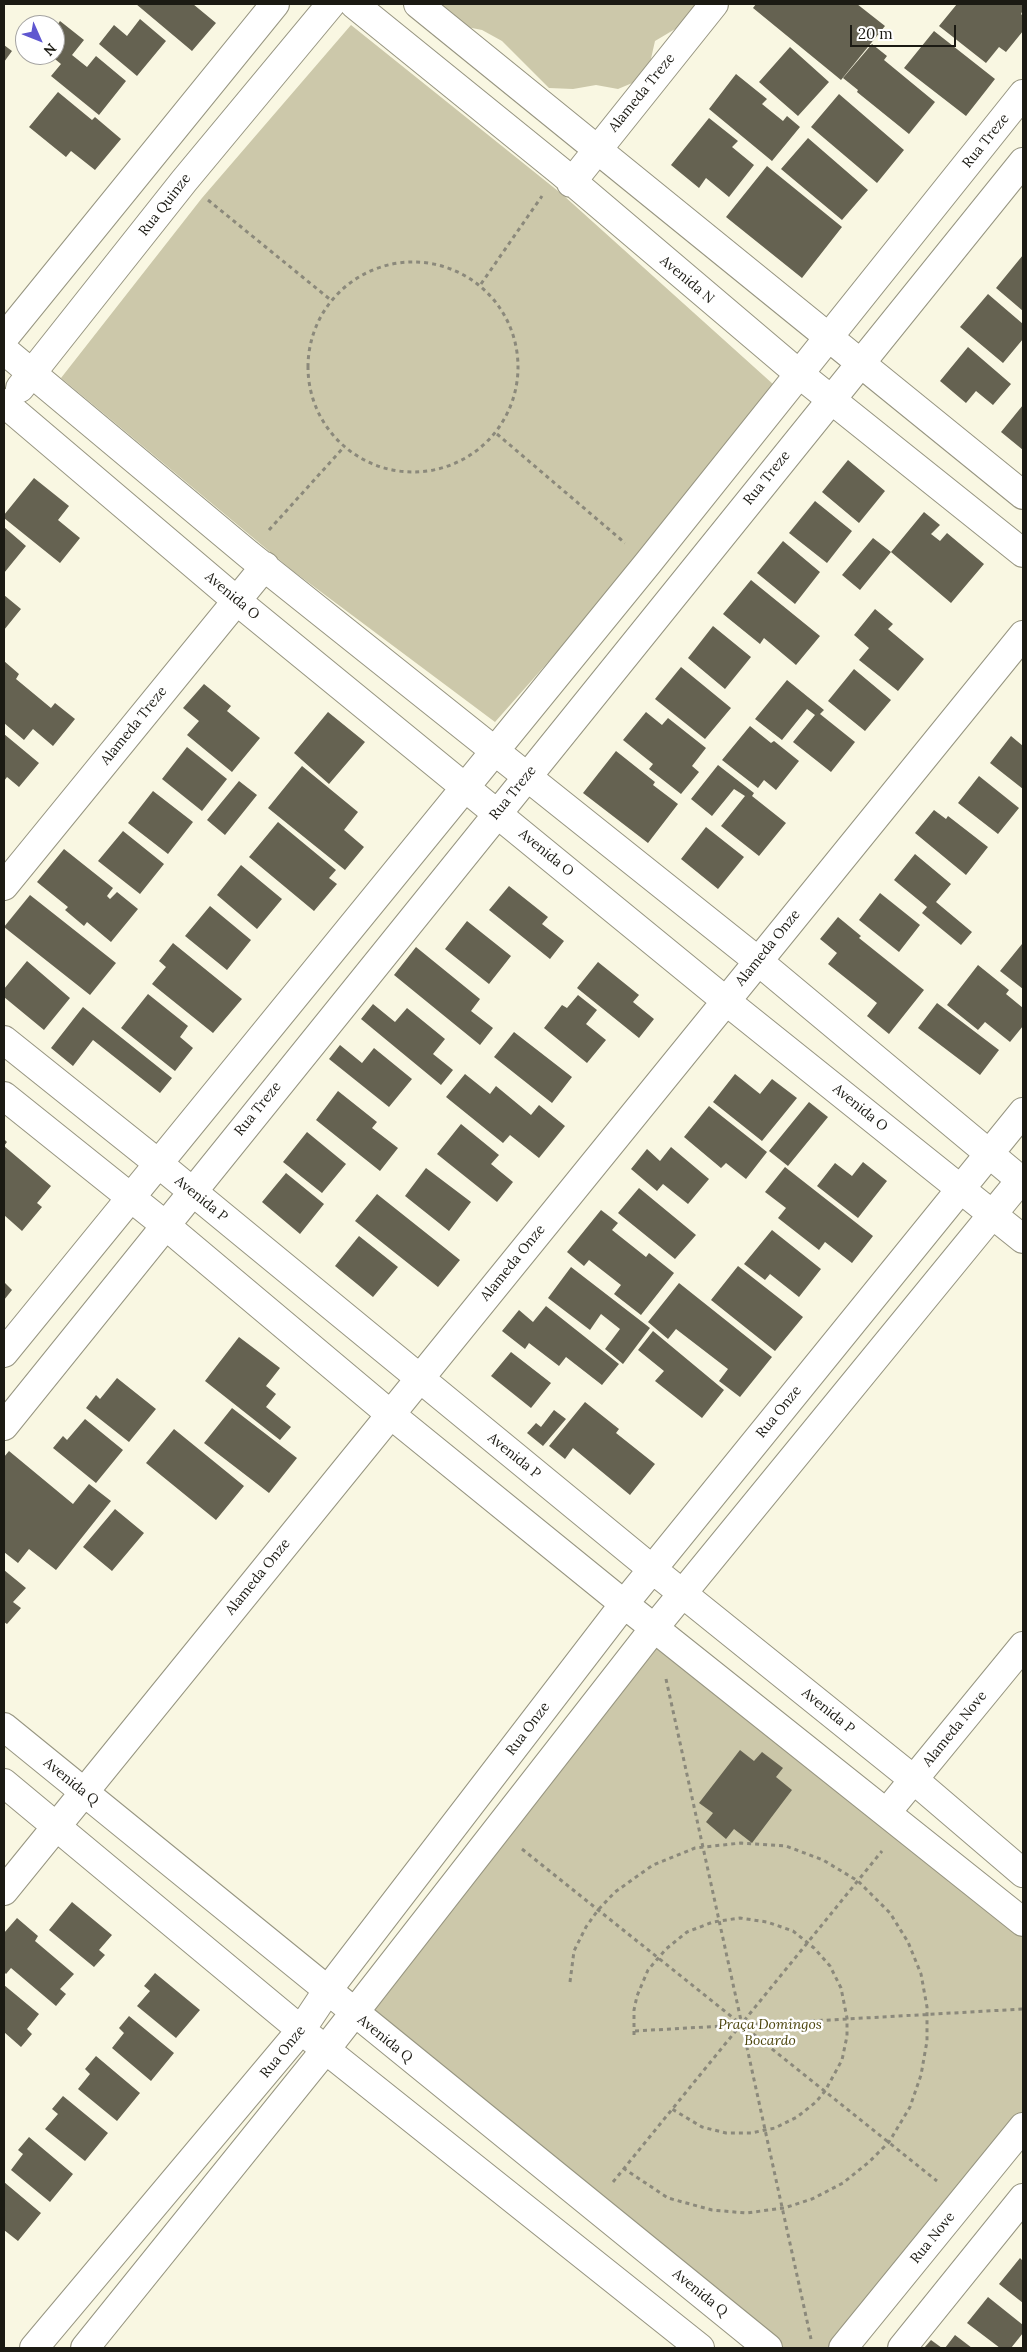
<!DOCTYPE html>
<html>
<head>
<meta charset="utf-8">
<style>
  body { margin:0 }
  #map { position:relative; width:1027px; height:2352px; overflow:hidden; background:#f9f7e2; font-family:Lora,serif }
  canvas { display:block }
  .frame { position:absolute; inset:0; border:5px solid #1b1a13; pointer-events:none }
  .north { position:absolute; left:15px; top:15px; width:50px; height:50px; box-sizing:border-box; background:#fff; border:1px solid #a4a3a1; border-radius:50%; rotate:134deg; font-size:14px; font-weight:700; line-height:20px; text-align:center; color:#1b1a13 }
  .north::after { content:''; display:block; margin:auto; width:18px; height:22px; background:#5f57d0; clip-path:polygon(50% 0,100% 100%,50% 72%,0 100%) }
  .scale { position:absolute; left:850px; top:25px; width:106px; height:22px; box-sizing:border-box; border:2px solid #1b1a13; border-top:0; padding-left:6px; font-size:15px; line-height:18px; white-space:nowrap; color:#1b1a13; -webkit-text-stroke:4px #fff; paint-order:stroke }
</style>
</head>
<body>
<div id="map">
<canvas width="1027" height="2352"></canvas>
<div class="frame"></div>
<div class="north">N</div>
<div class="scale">20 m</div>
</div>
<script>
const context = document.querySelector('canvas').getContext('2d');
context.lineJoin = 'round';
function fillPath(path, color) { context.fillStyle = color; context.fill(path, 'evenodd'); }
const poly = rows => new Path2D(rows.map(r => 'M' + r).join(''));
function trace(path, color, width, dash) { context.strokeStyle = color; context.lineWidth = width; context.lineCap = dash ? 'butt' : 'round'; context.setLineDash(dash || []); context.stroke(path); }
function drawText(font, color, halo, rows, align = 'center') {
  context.font = font + ' Lora,serif'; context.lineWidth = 5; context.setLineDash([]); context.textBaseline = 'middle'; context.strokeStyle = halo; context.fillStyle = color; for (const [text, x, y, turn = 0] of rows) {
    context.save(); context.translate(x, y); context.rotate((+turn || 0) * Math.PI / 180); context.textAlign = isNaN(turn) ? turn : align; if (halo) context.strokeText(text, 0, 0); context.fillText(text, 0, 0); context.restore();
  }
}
fillPath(poly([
  [407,4,705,4,697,16,655,41,650,63,637,81,618,89,596,85,573,89,549,88,502,41,482,30,457,25],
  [351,25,563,195,774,385,641,557,495,722,293,571,61,378,202,198],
  [656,1633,1023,1931,1023,2118,835,2348,777,2348,364,2011]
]), '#ccc8aa');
fillPath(poly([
  [136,4,193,4,216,23,192,51],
  [756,4,857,4,885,26,841,80,753,8],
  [957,4,1023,4,1023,10,1021,14,1023,16,1023,31,1006,52,999,47,986,63,939,26],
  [140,19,166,41,137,76,99,44,114,25,127,36],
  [60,21,84,40,72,55,87,67,96,56,126,81,99,115,51,76,61,64,50,55,55,55,55,28],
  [934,31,995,79,966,116,904,68],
  [872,44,887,56,884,60,935,102,909,134,857,92,858,90,843,78],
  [4,45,12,51,4,62],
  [790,47,829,82,798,116,759,82],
  [736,74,767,99,762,104,783,121,787,116,800,127,772,161,709,109],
  [58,92,92,120,95,117,121,139,95,170,71,151,66,157,29,127],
  [839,94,904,150,877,183,811,127],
  [709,118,738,141,732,147,754,165,729,197,706,178,699,188,671,165],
  [808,138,868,190,842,220,781,169],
  [767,166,842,227,802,278,726,217],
  [1023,255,1023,311,996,288],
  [988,294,1023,324,1023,339,1003,363,960,327],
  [968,347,1011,384,993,405,976,391,966,403,940,381],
  [1023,405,1023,450,1001,432],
  [848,460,885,491,859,523,822,492],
  [34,478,69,506,58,520,80,538,60,563,4,518,4,515],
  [815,501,852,531,827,563,789,533],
  [924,512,940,525,931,534,940,541,947,533,984,564,951,603,891,552,860,590,842,575,873,538,891,552],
  [4,527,26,546,4,573],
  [783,541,820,572,795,604,757,573],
  [751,580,820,636,796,665,764,638,760,644,723,614],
  [4,595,21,609,4,630],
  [875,609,893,624,888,629,924,659,898,691,859,660,869,648,854,635],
  [713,626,751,657,725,689,688,658],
  [4,661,19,674,16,679,51,708,55,703,75,719,53,746,33,729,24,740,4,723],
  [681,667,731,708,705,739,655,699],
  [854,669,891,700,865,731,828,701],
  [787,680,824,710,820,714,855,742,831,772,793,742,815,715,807,709,782,740,755,719],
  [204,684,231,706,227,711,260,738,232,772,187,735,199,721,183,708],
  [328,712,365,742,329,784,294,753],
  [646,712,662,725,668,718,706,748,692,766,699,772,681,794,649,769,653,764,623,740],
  [750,726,771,743,774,741,799,761,776,790,764,780,758,788,722,760],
  [4,734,39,763,19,787,7,777,4,781],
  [1011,736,1023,746,1023,789,990,763],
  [187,747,227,779,202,811,162,779],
  [616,751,655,782,653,785,678,804,648,843,583,793],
  [718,765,754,793,752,796,786,823,759,856,721,826,745,796,734,789,712,816,691,799],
  [302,766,358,812,344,830,364,847,345,870,268,808],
  [979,776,1019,808,998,834,958,803],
  [239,781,257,795,225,835,207,820],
  [153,791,193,822,168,854,128,823],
  [934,810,946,819,948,816,988,847,966,875,915,833],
  [278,822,336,870,329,878,337,884,314,911,249,857],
  [706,827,744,857,718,889,681,859],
  [123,831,164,864,140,894,98,861],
  [64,849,113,888,107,896,110,899,117,892,138,909,111,942,87,922,84,926,65,910,68,907,37,882],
  [915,854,951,884,936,902,972,932,961,945,922,913,927,907,894,880],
  [241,865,282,899,257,929,217,895],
  [509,886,548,917,542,924,564,941,550,959,489,910],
  [880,893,920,925,899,952,859,920],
  [30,895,116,963,90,995,4,927],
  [210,906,251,940,227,970,185,936],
  [838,917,861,936,859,938,924,990,889,1034,867,1016,877,1003,828,964,837,953,820,939],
  [467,921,511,956,489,984,445,949],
  [173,943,242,999,213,1033,152,984,166,967,159,961],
  [1022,944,1023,945,1023,989,1000,971],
  [416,947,480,999,471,1011,493,1028,480,1045,394,975],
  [27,961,70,998,44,1030,4,997,4,989],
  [598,962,639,995,633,1002,654,1019,639,1038,577,988],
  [978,965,1009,990,1006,994,1023,1008,1023,1026,1010,1042,985,1022,978,1030,947,1005],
  [148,994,188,1026,180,1037,193,1048,175,1071,121,1028],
  [578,995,597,1010,586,1024,606,1040,587,1063,544,1028,562,1005,567,1008],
  [937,1003,999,1050,980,1075,918,1028],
  [373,1004,395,1022,407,1008,445,1039,433,1054,453,1070,441,1085,361,1019],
  [83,1007,172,1078,160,1093,93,1040,73,1066,51,1048],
  [514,1032,572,1077,552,1103,494,1057],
  [340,1045,362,1063,374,1048,412,1079,389,1107,329,1059],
  [465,1074,490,1094,496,1086,531,1115,539,1105,565,1126,539,1158,510,1135,503,1143,446,1097],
  [735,1074,760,1094,772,1079,797,1098,762,1141,713,1102],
  [338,1091,377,1122,372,1128,398,1148,380,1171,316,1120],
  [809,1102,828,1117,788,1166,769,1151],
  [709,1106,767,1152,746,1179,726,1163,721,1168,684,1137],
  [461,1124,499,1155,491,1164,513,1182,497,1202,437,1154],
  [307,1132,346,1164,322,1193,283,1162],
  [4,1139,7,1142,4,1146,51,1186,37,1203,42,1207,22,1231,4,1215],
  [671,1147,709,1179,688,1204,663,1184,657,1191,631,1169,647,1149,660,1161],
  [863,1162,887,1181,858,1218,817,1186,835,1163,852,1176],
  [785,1167,873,1236,852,1263,825,1242,819,1250,778,1218,786,1208,765,1192],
  [426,1168,471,1202,449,1231,405,1196],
  [286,1173,324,1204,300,1234,262,1202],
  [639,1188,696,1235,675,1259,618,1213],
  [377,1194,460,1260,438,1287,355,1221],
  [601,1210,618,1223,612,1230,646,1257,649,1253,674,1273,641,1315,614,1294,621,1285,589,1260,584,1266,567,1252],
  [772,1230,821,1269,799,1297,770,1274,765,1280,744,1264],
  [359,1236,398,1267,373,1297,335,1266],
  [738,1266,803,1317,775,1351,711,1300],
  [571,1267,650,1328,623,1364,605,1349,620,1329,601,1314,590,1330,548,1298],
  [4,1282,12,1290,4,1300],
  [679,1283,772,1357,740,1397,719,1381,728,1369,676,1329,668,1339,648,1322],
  [546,1306,619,1364,602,1385,566,1357,559,1366,529,1343,525,1349,502,1331,519,1310,533,1322],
  [653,1331,724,1390,702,1418,655,1381,664,1371,638,1350],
  [239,1337,280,1368,266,1386,276,1394,266,1407,291,1427,280,1440,205,1381],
  [511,1352,551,1383,531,1408,491,1376],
  [117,1378,156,1409,129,1442,86,1408,96,1395,100,1399],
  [585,1402,619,1429,616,1433,655,1464,630,1495,573,1448,565,1459,549,1446],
  [232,1408,297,1458,269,1493,204,1443],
  [554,1410,566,1419,543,1446,527,1433,536,1423,541,1427],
  [85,1419,123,1450,96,1483,53,1448,63,1436,67,1440],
  [174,1429,244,1486,216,1520,146,1463],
  [9,1451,73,1504,89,1484,111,1501,56,1570,29,1549,18,1563,4,1552,4,1457],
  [115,1509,144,1533,112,1571,83,1547],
  [4,1570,26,1588,13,1602,21,1608,7,1624,4,1622],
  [740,1750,754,1761,762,1752,783,1768,776,1777,792,1790,752,1843,734,1829,726,1839,706,1822,713,1813,699,1803],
  [72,1902,112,1935,99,1950,105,1955,94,1967,49,1930],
  [17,1918,38,1936,35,1941,74,1974,60,1989,66,1994,56,2006,11,1968,6,1974,4,1972,4,1933],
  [155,1973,200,2010,176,2038,137,2006,150,1991,144,1986],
  [4,1985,39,2014,27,2029,32,2034,21,2047,4,2032],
  [129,2016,174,2053,151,2081,112,2048,124,2033,119,2028],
  [96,2056,140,2093,117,2121,78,2089,90,2074,85,2069],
  [63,2096,108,2133,85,2161,45,2129,58,2114,52,2109],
  [29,2137,73,2174,50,2202,11,2170,23,2154,18,2150],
  [4,2182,41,2213,18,2241,4,2230],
  [1020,2258,1023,2261,1023,2303,999,2284],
  [988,2297,1023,2325,1023,2333,1011,2348,1000,2348,967,2323],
  [955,2335,972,2348,945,2348],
  [931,2340,942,2348,924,2348]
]), '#656251');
const street = poly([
  [354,4,560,171,798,373,1023,553],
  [418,4,1023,495],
  [571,183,714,4],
  [4,338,275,4],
  [4,350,248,554,758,961,1023,1182],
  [20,388,184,181,331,4],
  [4,403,237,601,726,1001,1023,1239],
  [4,886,265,566],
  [4,1040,159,1164,652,1569,913,1779,1023,1873],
  [4,1096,165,1225,390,1414,624,1604,1023,1922],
  [4,1353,648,563,1023,94],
  [4,1426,1023,162],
  [4,1727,768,2348],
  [4,1783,301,2030,700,2348],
  [887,1812,1023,1646],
  [4,1891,1023,635],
  [34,2348,301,2030,327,1991,624,1604,1023,1112],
  [85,2348,326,2049,655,1627,1023,1177],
  [843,2348,1023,2127],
  [902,2348,1023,2198]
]);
trace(street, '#979581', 30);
trace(poly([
  [208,200,332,301],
  '308 367a105 105 0 1 1 210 0a105 105 0 1 1-210 0Z',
  [481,284,542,196],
  [497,434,625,543],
  [269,530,344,447],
  [666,1679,811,2339],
  [522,1849,937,2181],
  [570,1982,574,1951,586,1927,598,1910,615,1892,653,1865,695,1848,741,1843,786,1846,823,1860,858,1881,890,1913,908,1942,921,1974,927,2007,927,2041,921,2075,910,2107,889,2142,869,2162,843,2183,812,2199,784,2208,746,2213,712,2210,668,2198,623,2168],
  [635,2031,1023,2009],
  [634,2035,634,2010,637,1996,648,1970,666,1949,687,1932,713,1922,740,1918,767,1922,793,1931,814,1948,830,1966,841,1988,847,2018,847,2036,842,2060,825,2091,816,2102,797,2117,775,2128,751,2133,726,2133,702,2127,672,2109],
  [613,2182,882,1851]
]), '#8b897b', 3, [4, 4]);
trace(street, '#fff', 28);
drawText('14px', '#1b1a13', '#fff', [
  ["Alameda Treze",642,93,-51],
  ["Rua Treze",986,141,-51],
  ["Rua Quinze",165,205,-52],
  ["Avenida N",687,280,40],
  ["Rua Treze",767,478,-51],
  ["Avenida O",232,596,40],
  ["Alameda Treze",134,726,-51],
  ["Rua Treze",513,793,-51],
  ["Avenida O",546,853,39],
  ["Alameda Onze",768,948,-51],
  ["Avenida O",860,1108,39],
  ["Rua Treze",258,1109,-51],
  ["Avenida P",201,1199,39],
  ["Alameda Onze",513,1263,-51],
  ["Rua Onze",779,1412,-51],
  ["Avenida P",514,1456,39],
  ["Alameda Onze",258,1577,-51],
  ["Avenida P",828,1711,39],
  ["Rua Onze",528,1729,-53],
  ["Alameda Nove",955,1729,-51],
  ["Avenida Q",71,1782,39],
  ["Avenida Q",385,2039,39],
  ["Rua Onze",283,2052,-51],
  ["Rua Nove",933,2238,-51],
  ["Avenida Q",700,2293,39]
]);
drawText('italic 14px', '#4c450d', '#fff', [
  ["Praça Domingos",770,2025],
  ["Bocardo",770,2041]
]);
</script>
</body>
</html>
